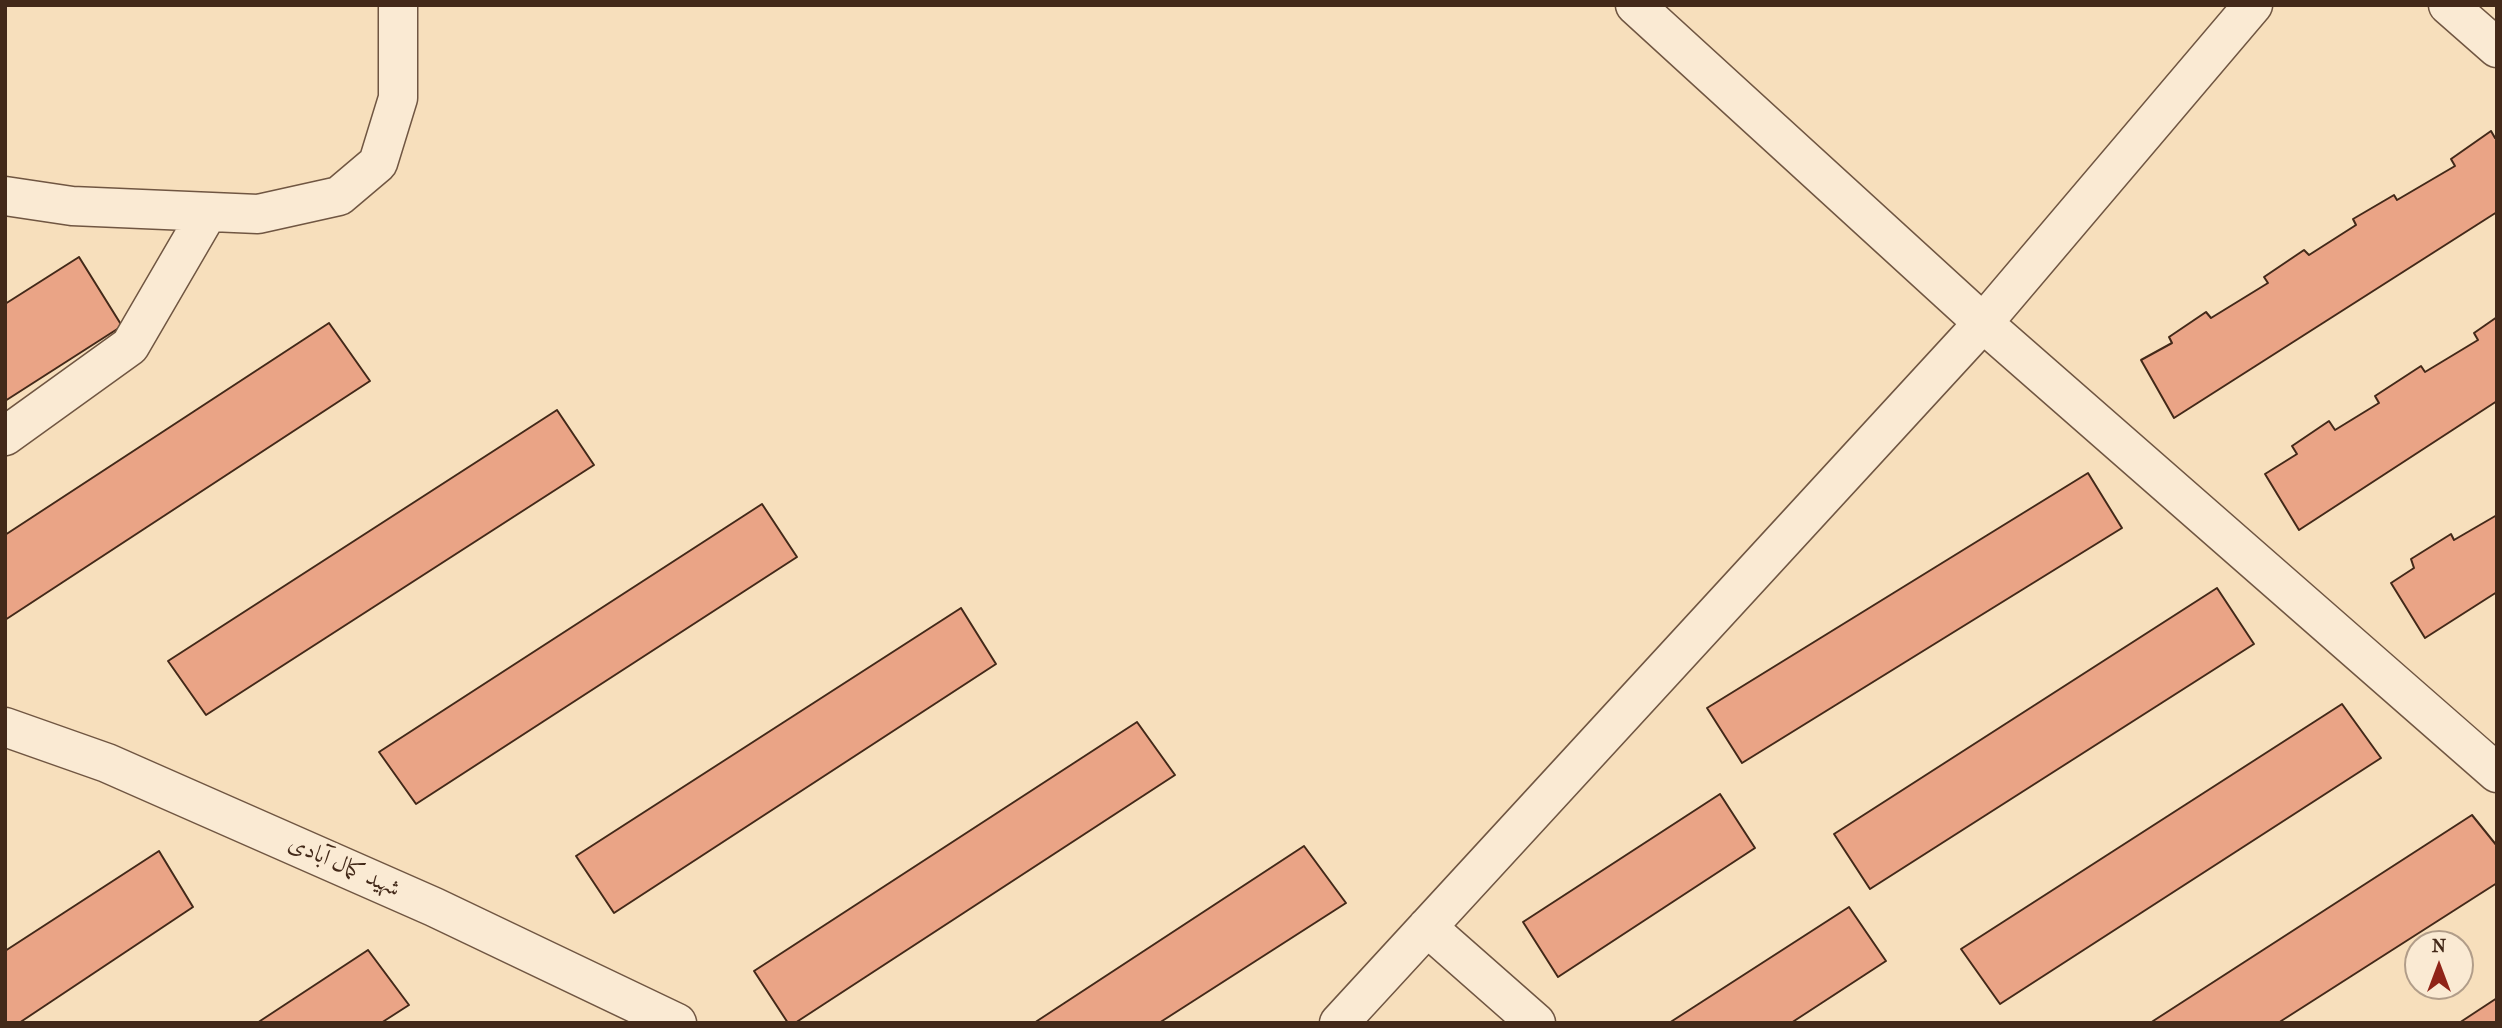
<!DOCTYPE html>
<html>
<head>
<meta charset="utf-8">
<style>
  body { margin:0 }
  #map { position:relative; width:2502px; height:1028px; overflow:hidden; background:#f7dfbc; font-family:"IM FELL French Canon",serif }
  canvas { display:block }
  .frame { position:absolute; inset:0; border:7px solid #432919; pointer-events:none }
  .north { position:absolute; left:2404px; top:930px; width:70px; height:70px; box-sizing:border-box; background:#faead3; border:2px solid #b19d89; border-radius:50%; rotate:0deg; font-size:19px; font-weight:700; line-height:28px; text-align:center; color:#432919 }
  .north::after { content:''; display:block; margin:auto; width:24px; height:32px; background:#8f2418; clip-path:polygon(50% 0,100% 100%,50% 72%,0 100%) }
</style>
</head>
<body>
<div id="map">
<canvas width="2502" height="1028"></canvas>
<div class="frame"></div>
<div class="north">N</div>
</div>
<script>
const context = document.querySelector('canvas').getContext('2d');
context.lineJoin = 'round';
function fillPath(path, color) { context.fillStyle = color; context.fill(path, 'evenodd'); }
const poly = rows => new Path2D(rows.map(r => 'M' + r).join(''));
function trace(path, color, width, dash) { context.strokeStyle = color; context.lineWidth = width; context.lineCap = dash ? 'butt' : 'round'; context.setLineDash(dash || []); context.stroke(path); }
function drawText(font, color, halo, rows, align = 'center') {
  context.font = font + ' "IM FELL French Canon",Amiri,serif'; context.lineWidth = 7; context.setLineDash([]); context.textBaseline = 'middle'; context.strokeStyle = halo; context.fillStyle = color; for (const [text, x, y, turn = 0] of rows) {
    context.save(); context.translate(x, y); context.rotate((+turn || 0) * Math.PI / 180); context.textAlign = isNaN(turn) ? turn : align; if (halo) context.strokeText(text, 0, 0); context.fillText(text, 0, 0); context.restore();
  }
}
const building = poly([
  [2491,131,2495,138,2497,137,2497,212,2174,418,2141,360,2172,343,2169,337,2206,312,2211,318,2268,283,2264,277,2304,250,2309,255,2356,225,2353,219,2394,195,2397,200,2455,166,2451,159,2491,131],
  [79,257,122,326,5,401,5,304,79,257],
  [2497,317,2497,401,2299,530,2265,474,2297,454,2292,446,2329,421,2335,430,2379,403,2375,396,2421,366,2425,372,2478,340,2474,333,2497,317],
  [329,323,370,381,5,620,5,535,329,323],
  [557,410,594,465,206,715,168,661,557,410],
  [2088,473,2122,528,1742,763,1707,708,2088,473],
  [762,504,797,557,416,804,379,752,762,504],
  [2497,515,2497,592,2425,638,2391,583,2414,568,2411,559,2451,534,2454,540,2497,515],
  [2217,588,2254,644,1870,889,1834,834,2217,588],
  [961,608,996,664,614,913,576,856,961,608],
  [2342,704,2381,758,2000,1004,1961,949,2342,704],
  [1137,722,1175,775,795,1023,788,1023,754,971,1137,722],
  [1720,794,1755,848,1558,977,1523,922,1720,794],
  [2472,815,2497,846,2497,883,2278,1023,2150,1023,2472,815],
  [1304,846,1346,903,1159,1023,1034,1023,1304,846],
  [159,851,193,907,19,1023,5,1023,5,951,159,851],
  [1849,907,1886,961,1791,1023,1669,1023,1849,907],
  [368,950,409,1005,381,1023,257,1023,368,950],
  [2497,998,2497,1023,2459,1023,2497,998]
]);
fillPath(building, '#eaa486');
trace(building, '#432919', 2);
const minor = poly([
  [1635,5,1983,323,2253,5],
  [2448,5,2497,48],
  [5,196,72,206,258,214,339,196,378,163,398,98,398,5],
  [5,436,130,346,208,212],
  [5,727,107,763,434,907,677,1023],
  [1427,927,1536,1023],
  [1339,1023,1983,323,2497,773]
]);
trace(minor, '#705642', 41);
trace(minor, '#faead3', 38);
drawText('23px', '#432919', '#faead3', [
  ["شهید کمال آبادی",344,867,24]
]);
</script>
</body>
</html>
